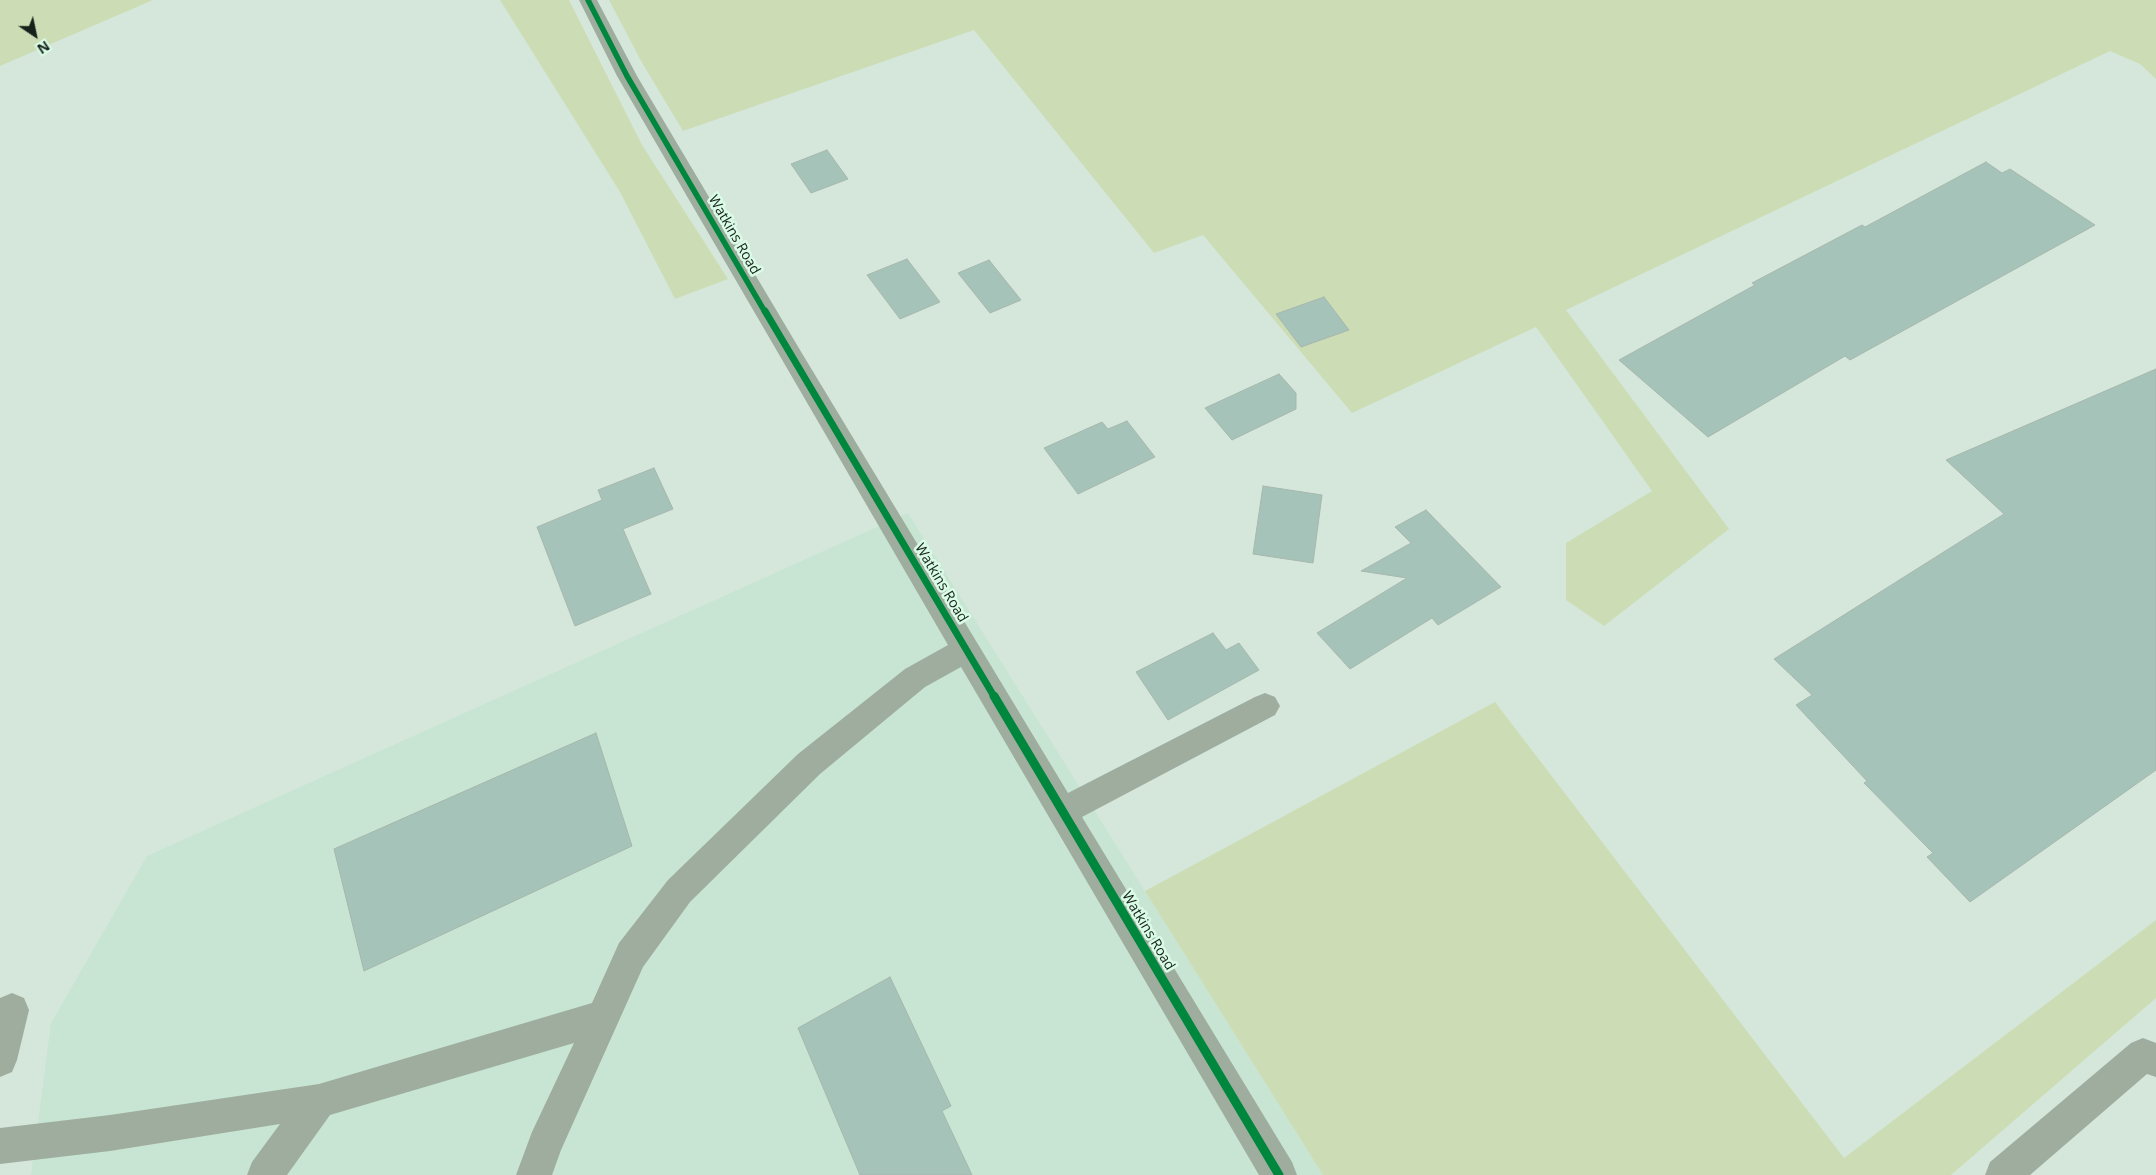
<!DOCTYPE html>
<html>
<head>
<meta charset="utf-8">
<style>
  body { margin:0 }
  #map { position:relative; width:2156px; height:1175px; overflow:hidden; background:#d5e7db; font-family:"Open Sans",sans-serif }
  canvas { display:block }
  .north { position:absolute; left:10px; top:10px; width:50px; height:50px; -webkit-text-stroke:4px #dafce6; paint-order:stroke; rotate:146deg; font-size:14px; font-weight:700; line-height:20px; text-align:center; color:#152119 }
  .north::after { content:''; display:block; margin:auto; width:18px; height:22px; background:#152119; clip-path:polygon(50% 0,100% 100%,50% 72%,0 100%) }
</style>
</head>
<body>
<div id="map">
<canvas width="2156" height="1175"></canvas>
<div class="north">N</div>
</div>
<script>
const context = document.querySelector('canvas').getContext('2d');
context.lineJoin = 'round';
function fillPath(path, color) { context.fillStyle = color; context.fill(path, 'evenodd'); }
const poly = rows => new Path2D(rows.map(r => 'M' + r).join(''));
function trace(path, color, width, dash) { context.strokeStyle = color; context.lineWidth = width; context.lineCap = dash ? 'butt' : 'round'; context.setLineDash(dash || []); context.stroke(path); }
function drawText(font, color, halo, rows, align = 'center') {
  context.font = font + ' "Open Sans",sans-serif'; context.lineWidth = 5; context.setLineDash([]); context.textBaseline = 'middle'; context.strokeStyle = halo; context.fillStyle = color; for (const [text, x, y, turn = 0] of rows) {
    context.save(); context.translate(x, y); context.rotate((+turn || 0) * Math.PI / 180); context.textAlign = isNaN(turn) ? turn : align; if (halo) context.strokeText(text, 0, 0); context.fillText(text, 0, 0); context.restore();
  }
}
fillPath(poly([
  [908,513,1323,1175,31,1175,51,1023,147,856]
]), '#c7e5d2');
fillPath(poly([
  [0,0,153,0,0,66],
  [500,0,569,0,642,145,728,279,675,299,620,192],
  [609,0,2156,0,2156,79,2140,64,2110,51,1566,310,1729,529,1604,626,1566,600,1566,543,1652,491,1536,327,1352,413,1203,235,1154,253,974,30,683,131,641,61],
  [1495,702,1844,1158,2156,920,2156,998,1951,1175,1323,1175,1145,891]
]), '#ccddb5');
const building = poly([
  [827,150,848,179,811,193,791,164,827,150],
  [1986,162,2002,173,2010,169,2095,225,1850,360,1845,356,1708,437,1619,360,1755,285,1752,283,1862,225,1865,227,1986,162],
  [907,259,940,302,900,319,867,275,907,259],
  [989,260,1021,300,990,313,958,273,989,260],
  [1324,297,1349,330,1301,347,1276,314,1324,297],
  [2156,369,2156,770,1970,902,1927,857,1933,853,1864,783,1867,781,1796,705,1812,695,1774,659,2004,514,1946,460,2156,369],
  [1279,374,1296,393,1296,409,1232,440,1205,408,1279,374],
  [1127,421,1155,457,1078,494,1044,448,1102,422,1108,429,1127,421],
  [654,468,673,509,623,529,651,594,575,626,537,527,602,500,598,490,654,468],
  [1263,486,1322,495,1313,563,1253,554,1263,486],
  [1426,510,1501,587,1438,625,1432,618,1350,669,1317,633,1407,578,1361,571,1411,543,1395,527,1426,510],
  [1213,633,1226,650,1239,643,1259,670,1168,720,1136,672,1213,633],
  [596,733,632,846,364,971,334,849,596,733],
  [890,977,951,1106,942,1111,972,1175,860,1175,798,1028,890,977]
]);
fillPath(building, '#a5c3b8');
trace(building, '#a7b7ae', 1);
fillPath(poly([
  [579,0,597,0,637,76,803,355,1068,793,1255,697,1265,693,1275,697,1280,706,1275,715,1082,817,1292,1162,1297,1175,1259,1175,961,667,925,687,820,774,690,902,643,967,561,1150,552,1175,516,1175,532,1132,574,1043,330,1115,287,1175,247,1175,252,1162,280,1124,110,1151,0,1164,0,1128,110,1115,319,1084,592,1003,619,943,668,880,798,754,905,669,948,645,617,76,579,0],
  [12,993,24,998,29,1010,17,1060,12,1072,0,1077,0,998,12,993],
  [2143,1038,2156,1043,2156,1077,2147,1074,2030,1175,1985,1175,1990,1162,2131,1043,2143,1038]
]), '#9fad9f');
trace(poly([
  [588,0,627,76,765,312]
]), '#00873e', 5.5);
trace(poly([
  [765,311,995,698]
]), '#00873e', 7);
trace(poly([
  [994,696,1279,1175]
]), '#00873e', 9);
drawText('14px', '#152119', '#dafce6', [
  ["Watkins Road",734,235,60],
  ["Watkins Road",941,583,59],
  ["Watkins Road",1148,931,59]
]);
</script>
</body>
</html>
